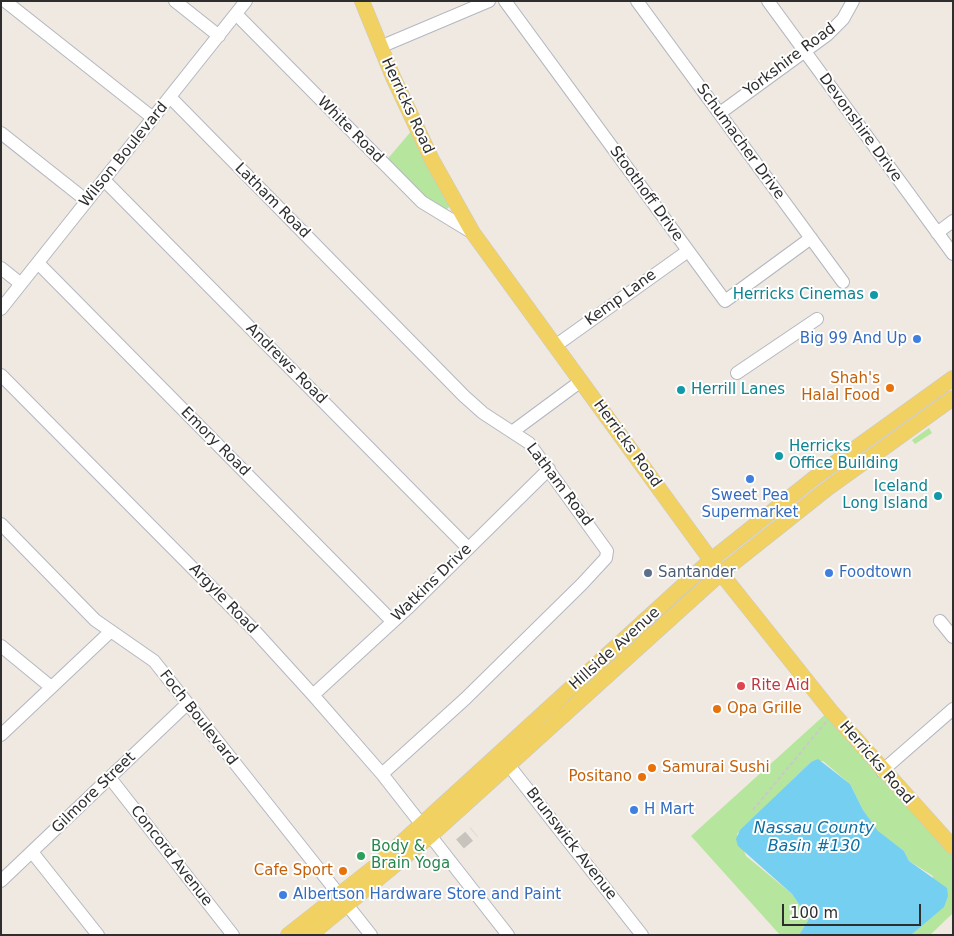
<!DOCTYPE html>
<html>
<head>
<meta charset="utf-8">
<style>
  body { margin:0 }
  #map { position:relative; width:954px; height:936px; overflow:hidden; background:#efe9e1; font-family:"DejaVu Sans",sans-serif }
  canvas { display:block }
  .frame { position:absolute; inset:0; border:2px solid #2e2e2e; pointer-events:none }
  .scale { position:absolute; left:782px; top:904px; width:139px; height:22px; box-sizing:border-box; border:2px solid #2e2e2e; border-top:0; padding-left:6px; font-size:15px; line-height:18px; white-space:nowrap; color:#2e2e2e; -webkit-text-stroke:4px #fff; paint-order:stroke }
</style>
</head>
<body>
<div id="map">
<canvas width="954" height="936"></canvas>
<div class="frame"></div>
<div class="scale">100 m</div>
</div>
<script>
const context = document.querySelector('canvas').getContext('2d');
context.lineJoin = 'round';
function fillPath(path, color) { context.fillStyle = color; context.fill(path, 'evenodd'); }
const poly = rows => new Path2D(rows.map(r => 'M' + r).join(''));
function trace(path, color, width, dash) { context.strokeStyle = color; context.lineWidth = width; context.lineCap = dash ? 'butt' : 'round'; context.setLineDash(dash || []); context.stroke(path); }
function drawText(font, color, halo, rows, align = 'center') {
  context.font = font + ' "DejaVu Sans",sans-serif'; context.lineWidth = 4; context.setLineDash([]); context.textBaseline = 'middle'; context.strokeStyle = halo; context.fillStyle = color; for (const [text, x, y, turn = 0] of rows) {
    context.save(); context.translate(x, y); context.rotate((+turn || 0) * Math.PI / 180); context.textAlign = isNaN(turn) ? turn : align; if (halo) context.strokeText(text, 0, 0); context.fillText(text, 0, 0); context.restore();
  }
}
fillPath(poly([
  [413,129,453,203,444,212,424,200,385,162],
  [929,428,932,433,915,444,912,440],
  [829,711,953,847,953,913,930,935,911,935,924,923,933,876,909,861,904,851,877,831,863,810,850,784,823,761,811,762,737,834,746,856,792,894,809,919,799,935,780,935,691,836]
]), '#b6e59e');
fillPath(poly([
  [818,759,850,784,863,810,878,831,904,851,909,861,947,888,948,896,944,907,911,935,799,935,809,919,792,894,738,846,736,839,740,830,811,762]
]), '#75cff0');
trace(poly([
  [460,844,474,832]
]), '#c8c4bd', 12, [12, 6]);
const minor = poly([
  [5,1,153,118],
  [175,1,219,36],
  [505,1,725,301,811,238],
  [637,1,843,282],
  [768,1,953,254],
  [236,14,422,202,473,233],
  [380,47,489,1],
  [170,97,464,396,483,413,529,443,607,551,606,558,582,584,465,699,382,774],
  [720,113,827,35,843,19,853,1],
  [1,133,87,201],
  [104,180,468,548],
  [937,233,953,221],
  [38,263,392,621],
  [1,268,21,284],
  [1,309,246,1],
  [555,346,688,251],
  [737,373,817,319],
  [1,375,253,629,313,695,382,774,508,935],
  [512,432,581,381],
  [1,524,95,620,154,661,371,935],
  [940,621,953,637],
  [1,646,51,687],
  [313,695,410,606,549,469],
  [1,735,111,631],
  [503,758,642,935],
  [882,771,953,709],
  [110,778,233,935],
  [32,852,98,935],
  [1,881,187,704]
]);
const major = poly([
  [362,1,393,77,432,160,473,233,716,567,830,710,953,847],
  [288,935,377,865,711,560,818,475,953,378],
  [310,935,430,836,721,573,828,488,953,398]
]);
trace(minor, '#b4b7c1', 14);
trace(major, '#c9c9c9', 16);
trace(poly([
  [753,810,826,722]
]), '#c9c9c9', 2, [4, 2.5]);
trace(minor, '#fff', 12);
trace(major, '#f2d163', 15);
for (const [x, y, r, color] of [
  [874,295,5,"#0f9aa8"],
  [917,339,5,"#3f7fe0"],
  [890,388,5,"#e8710a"],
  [681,390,5,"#0f9aa8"],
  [779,456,5,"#0f9aa8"],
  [750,479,5,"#3f7fe0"],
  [938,496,5,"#0f9aa8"],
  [648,573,5,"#5c6f8a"],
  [829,573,5,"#3f7fe0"],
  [741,686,5,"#e0444e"],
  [717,709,5,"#e8710a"],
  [652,768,5,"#e8710a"],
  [642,777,5,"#e8710a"],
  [634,810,5,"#3f7fe0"],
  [361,856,5,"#2e9e5b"],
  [343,871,5,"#e8710a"],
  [283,895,5,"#3f7fe0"]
]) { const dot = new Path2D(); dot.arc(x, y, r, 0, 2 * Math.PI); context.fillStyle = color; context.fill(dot); trace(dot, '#fff', 2); }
drawText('15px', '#2e2e2e', '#fff', [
  ["Yorkshire Road",790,60,-37],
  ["Herricks Road",407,106,65],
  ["Devonshire Drive",860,128,54],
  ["White Road",350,130,45],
  ["Schumacher Drive",740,142,54],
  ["Wilson Boulevard",124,155,-51],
  ["Stoothoff Drive",646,194,54],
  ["Latham Road",272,201,45],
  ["Kemp Lane",621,298,-36],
  ["Andrews Road",286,364,45],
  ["Emory Road",215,442,45],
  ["Herricks Road",627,444,54],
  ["Latham Road",559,485,53],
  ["Watkins Drive",432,583,-44],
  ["Argyle Road",223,599,46],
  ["Hillside Avenue",615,649,-42],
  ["Foch Boulevard",198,718,52],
  ["Herricks Road",876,763,49],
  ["Gilmore Street",94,793,-44],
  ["Brunswick Avenue",571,844,52],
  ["Concord Avenue",171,856,52]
]);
drawText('15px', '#0d838f', '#fff', [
  ["Herricks Cinemas",864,295],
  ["Herrill Lanes",691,390,"left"],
  ["Herricks",789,447,"left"],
  ["Office Building",789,464,"left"],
  ["Iceland",928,487],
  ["Long Island",928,504]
], 'right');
drawText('15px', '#366cbe', '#fff', [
  ["Big 99 And Up",907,339,"right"],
  ["Sweet Pea",750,496,"center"],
  ["Supermarket",750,513,"center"],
  ["Foodtown",839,573],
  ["H Mart",644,810],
  ["Albertson Hardware Store and Paint",293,895]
], 'left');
drawText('15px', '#c56008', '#fff', [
  ["Shah's",880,379],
  ["Halal Food",880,396],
  ["Opa Grille",727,709,"left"],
  ["Samurai Sushi",662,768,"left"],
  ["Positano",632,777],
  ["Cafe Sport",333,871]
], 'right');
drawText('15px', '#4e5e75', '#fff', [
  ["Santander",658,573]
], 'left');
drawText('15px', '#be3a42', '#fff', [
  ["Rite Aid",751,686]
], 'left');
drawText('15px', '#27864d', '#fff', [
  ["Body &",371,847],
  ["Brain Yoga",371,864]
], 'left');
drawText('italic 16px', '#0d6fa3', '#fff', [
  ["Nassau County",814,829],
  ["Basin #130",814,847]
]);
</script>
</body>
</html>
